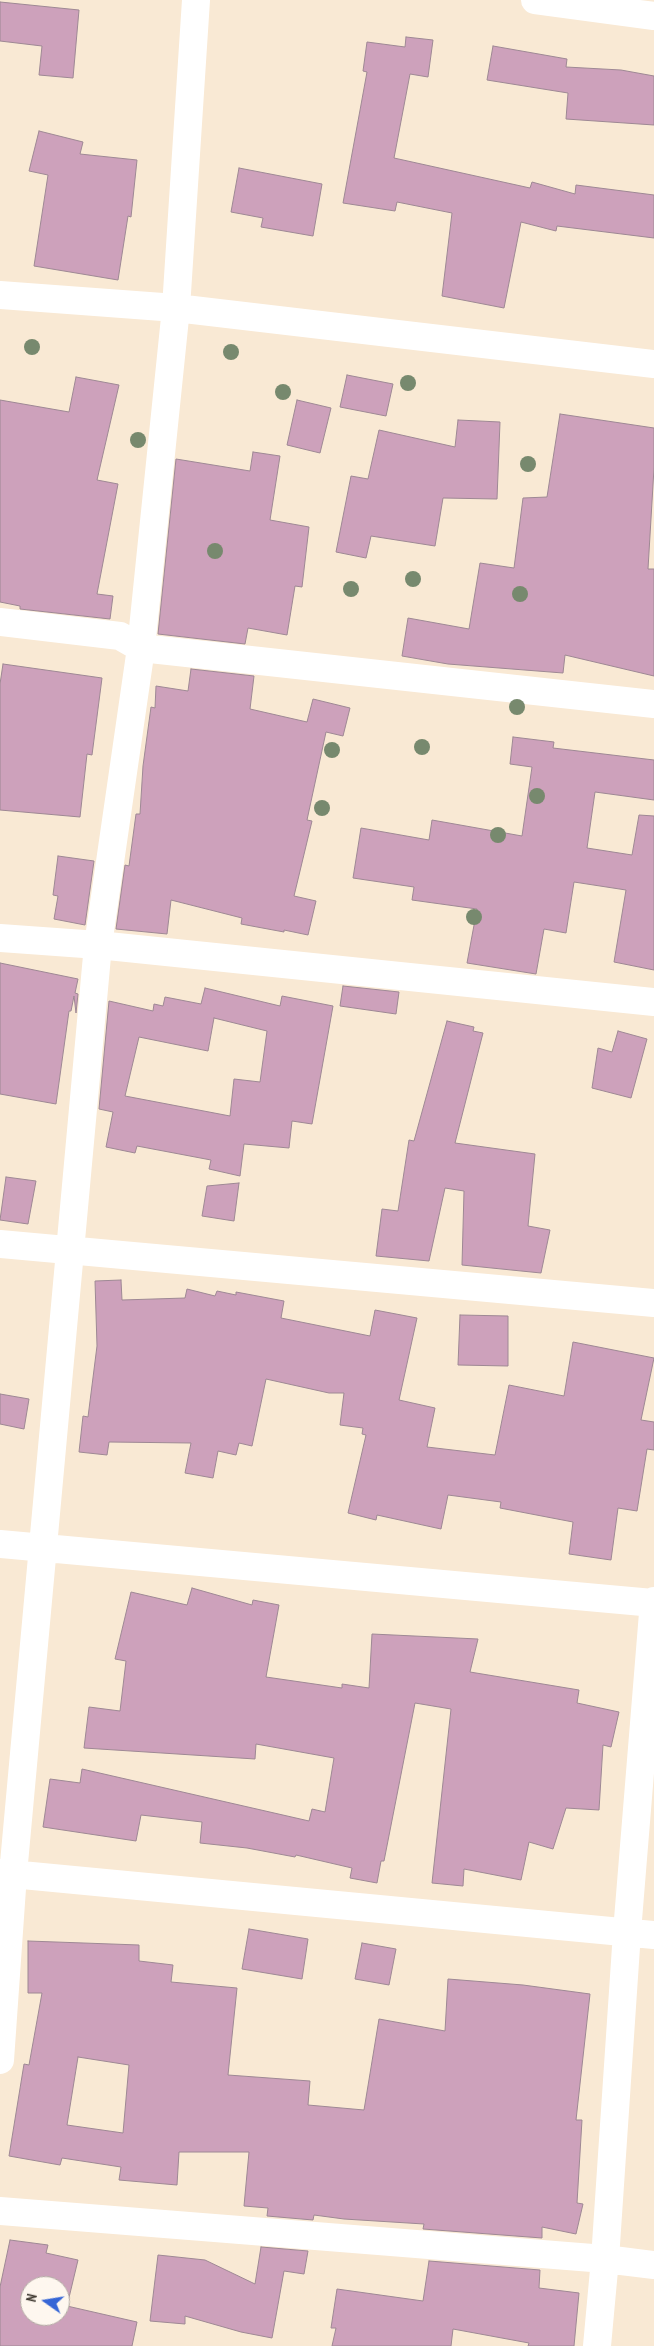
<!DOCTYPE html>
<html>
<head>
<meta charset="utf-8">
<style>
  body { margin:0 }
  #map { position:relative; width:654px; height:2346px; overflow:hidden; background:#f9e9d4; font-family:"PT Sans Narrow",sans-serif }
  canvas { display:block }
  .north { position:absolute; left:20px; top:2276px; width:50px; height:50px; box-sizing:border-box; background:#fef7ef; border:1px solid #b2aba3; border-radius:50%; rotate:283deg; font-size:14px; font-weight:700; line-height:20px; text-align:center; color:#3f3931 }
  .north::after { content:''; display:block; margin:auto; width:18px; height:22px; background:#3666d6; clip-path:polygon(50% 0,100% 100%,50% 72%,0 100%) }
</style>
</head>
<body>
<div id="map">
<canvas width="654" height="2346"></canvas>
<div class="north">N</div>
</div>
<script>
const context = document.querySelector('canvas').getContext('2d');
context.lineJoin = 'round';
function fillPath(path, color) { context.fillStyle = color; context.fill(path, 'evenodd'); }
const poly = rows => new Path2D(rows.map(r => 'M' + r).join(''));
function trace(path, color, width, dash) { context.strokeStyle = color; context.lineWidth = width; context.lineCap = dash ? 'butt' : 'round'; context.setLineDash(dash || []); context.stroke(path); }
const building = poly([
  [0,2,79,10,73,78,39,75,42,46,0,41,0,2],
  [406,37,433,40,428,77,410,74,394,158,530,188,532,182,575,194,576,185,654,195,654,238,557,226,556,231,521,222,504,308,442,296,452,213,397,202,395,211,343,203,367,72,363,71,367,42,405,47,406,37],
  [493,46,567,59,566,67,621,70,654,76,654,125,566,119,568,93,487,80,493,46],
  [39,131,83,142,80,154,137,160,131,217,128,216,118,280,34,266,48,175,29,171,39,131],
  [239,168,322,184,313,236,261,227,263,218,231,212,239,168],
  [347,375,393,384,386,416,340,407,347,375],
  [76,377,119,385,97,480,118,484,97,594,113,596,110,619,20,609,20,606,0,602,0,400,69,412,76,377],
  [297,400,331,408,320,453,287,445,297,400],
  [560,414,654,428,654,468,648,569,654,569,654,676,565,655,563,673,448,664,402,656,408,618,469,629,480,563,514,568,523,498,547,497,560,414],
  [458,420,500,422,497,499,443,498,435,546,371,536,366,558,336,552,351,476,368,479,379,430,455,447,458,420],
  [253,452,280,456,270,520,309,527,302,587,295,586,287,635,248,628,245,644,158,634,176,459,250,471,253,452],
  [3,664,102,678,92,755,87,754,80,817,0,810,0,684,3,664],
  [191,669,254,676,250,709,307,722,313,699,350,708,343,736,326,732,307,820,312,821,294,896,316,901,308,935,284,930,284,932,241,924,242,918,171,900,167,934,116,929,125,865,129,866,136,814,140,814,143,766,151,707,155,708,156,686,188,691,191,669],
  [513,737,554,742,553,748,654,760,654,800,595,792,587,848,632,855,639,815,654,816,654,970,614,962,626,890,574,882,566,933,544,929,536,974,467,963,477,909,412,900,414,887,353,878,361,828,429,840,432,820,522,836,532,767,510,764,513,737],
  [58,856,94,861,85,925,54,919,58,896,53,895,58,856],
  [0,963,78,979,75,993,78,994,76,1013,74,996,71,1011,69,1011,56,1104,0,1094,0,963],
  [343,986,399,992,396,1014,340,1006,343,986],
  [205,988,280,1006,282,996,333,1006,312,1124,292,1121,289,1148,244,1144,240,1176,209,1169,211,1160,137,1146,135,1153,106,1147,113,1112,99,1109,109,1001,153,1011,154,1004,163,1006,165,997,201,1004,205,988],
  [214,1018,267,1031,260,1082,234,1079,230,1116,125,1096,139,1037,208,1051,214,1018],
  [447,1021,474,1027,473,1031,483,1033,455,1143,535,1154,528,1226,550,1230,541,1273,462,1265,464,1191,445,1188,429,1261,376,1256,382,1209,398,1211,409,1140,414,1141,447,1021],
  [618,1031,647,1039,631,1098,592,1088,598,1048,612,1052,618,1031],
  [6,1177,36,1181,28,1224,0,1220,6,1177],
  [239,1183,234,1221,202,1216,207,1186,239,1183],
  [121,1280,122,1300,185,1298,187,1289,215,1296,217,1291,236,1295,236,1292,284,1301,281,1318,370,1336,375,1310,417,1318,399,1400,435,1408,427,1447,495,1455,509,1385,564,1396,573,1342,654,1358,641,1420,654,1422,654,1450,647,1449,637,1511,618,1508,611,1560,569,1554,573,1522,500,1508,501,1502,448,1495,441,1529,377,1515,376,1520,348,1513,366,1435,362,1434,363,1428,340,1425,344,1393,329,1393,266,1379,252,1446,239,1443,236,1455,218,1451,213,1478,185,1473,191,1443,109,1442,107,1455,79,1452,83,1416,88,1417,97,1346,95,1281,121,1280],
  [460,1315,508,1316,508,1366,458,1365,460,1315],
  [0,1394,29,1399,24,1429,0,1424,0,1394],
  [192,1588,252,1605,253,1600,279,1605,266,1677,342,1688,342,1684,369,1688,372,1634,478,1639,470,1672,579,1690,577,1703,619,1712,611,1747,603,1745,599,1810,566,1808,553,1849,529,1842,521,1880,464,1869,463,1886,432,1883,451,1709,415,1703,384,1861,381,1861,377,1883,350,1878,352,1868,296,1855,295,1857,247,1848,200,1843,202,1822,141,1815,136,1841,43,1827,50,1779,80,1783,82,1769,309,1821,312,1809,325,1812,334,1758,256,1744,255,1759,84,1748,89,1707,120,1711,126,1661,115,1659,131,1592,187,1605,192,1588],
  [249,1929,308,1939,302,1979,242,1969,249,1929],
  [28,1941,139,1945,139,1961,173,1965,171,1982,237,1988,228,2075,310,2081,308,2105,364,2110,379,2019,445,2031,448,1979,523,1985,590,1994,576,2120,582,2120,577,2203,583,2204,576,2234,542,2227,542,2238,423,2229,424,2224,344,2219,314,2215,313,2220,267,2216,268,2208,244,2206,249,2152,179,2152,177,2185,119,2180,121,2167,62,2158,60,2165,9,2156,24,2064,29,2065,42,1993,28,1993,28,1941],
  [78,2057,129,2065,123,2133,67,2125,78,2057],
  [362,1943,396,1949,389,1985,355,1979,362,1943],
  [10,2240,48,2245,46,2253,78,2260,67,2306,137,2322,132,2346,0,2346,0,2287,10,2240],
  [30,2286,60,2286,60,2316,30,2316,30,2286],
  [261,2247,308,2251,304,2274,284,2271,272,2338,241,2332,185,2316,185,2324,150,2321,158,2255,205,2260,255,2284,261,2247],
  [429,2261,540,2270,539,2288,579,2293,574,2346,528,2346,529,2343,453,2329,451,2346,332,2346,336,2328,331,2328,337,2289,423,2301,429,2261]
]);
fillPath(building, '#cda1bb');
trace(building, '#9e8894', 1);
trace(poly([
  [535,0,654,16],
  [0,295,176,308,654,364],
  [0,622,120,636,141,648,654,704],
  [0,938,98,945,654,1002],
  [0,1244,654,1303],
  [0,1544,654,1603],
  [0,1873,654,1935],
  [0,2060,13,1874,98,945,141,648,176,308,196,0],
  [0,2211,605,2259,654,2265],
  [597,2346,605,2259,627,1932,654,1601]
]), '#fff', 28);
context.fillStyle = '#77896e';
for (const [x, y] of [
  [32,347],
  [231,352],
  [408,383],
  [283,392],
  [138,440],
  [528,464],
  [215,551],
  [413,579],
  [351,589],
  [520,594],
  [517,707],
  [422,747],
  [332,750],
  [537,796],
  [322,808],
  [498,835],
  [474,917]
]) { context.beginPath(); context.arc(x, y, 8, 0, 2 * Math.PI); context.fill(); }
</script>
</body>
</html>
